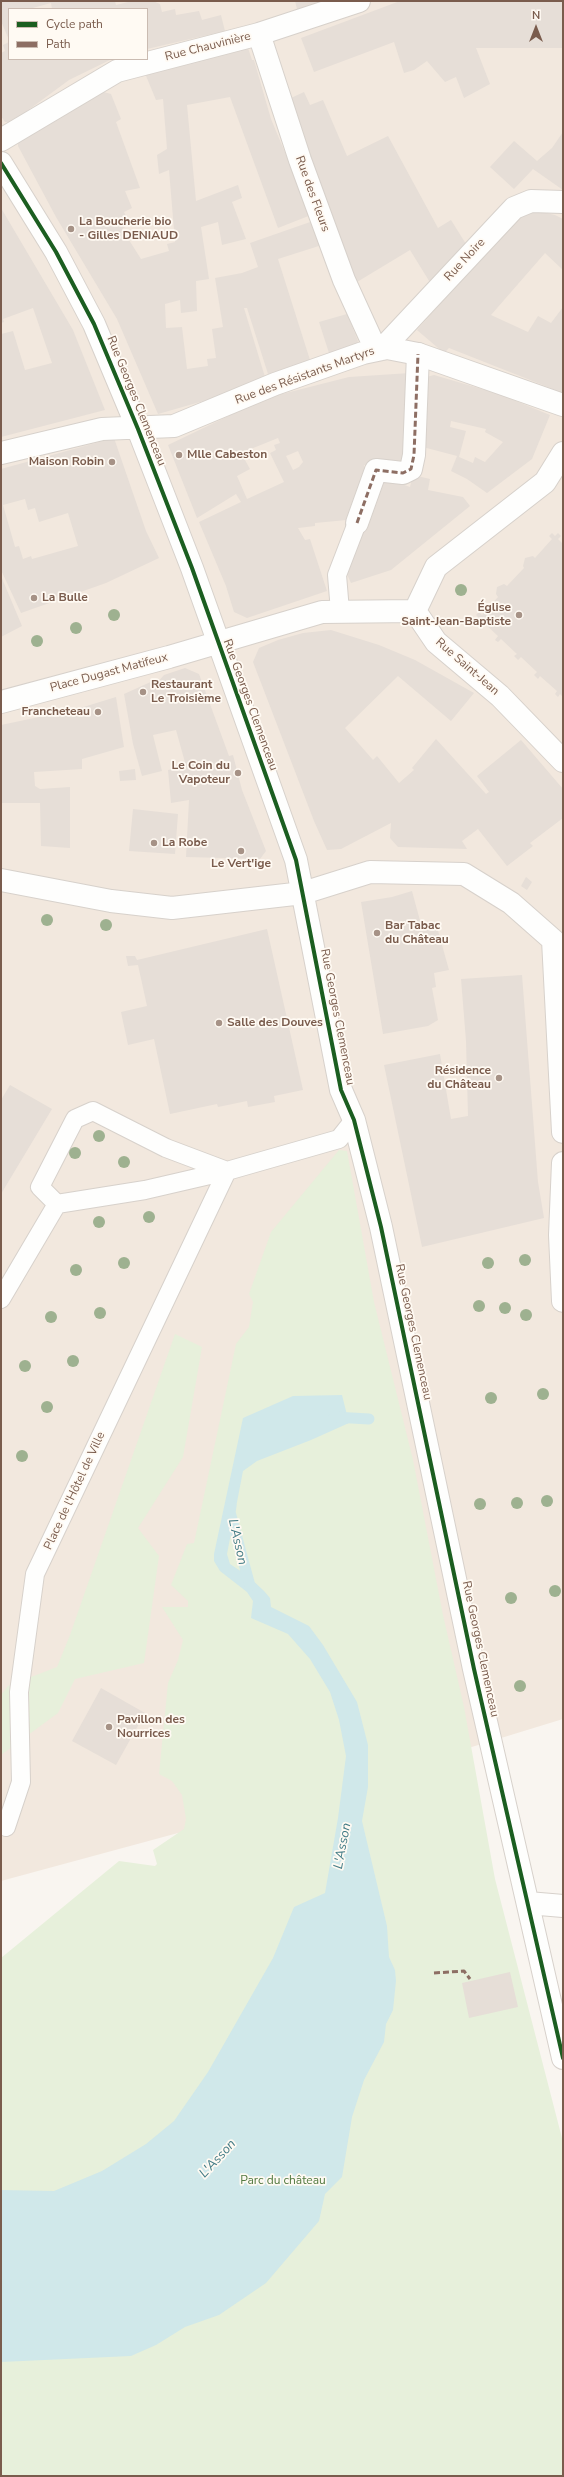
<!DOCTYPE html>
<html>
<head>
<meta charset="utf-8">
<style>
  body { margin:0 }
  #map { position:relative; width:564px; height:2477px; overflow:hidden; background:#f9f5f0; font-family:"Nunito Sans",sans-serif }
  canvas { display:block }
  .frame { position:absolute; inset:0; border:2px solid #7a5c4d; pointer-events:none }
  .legend { position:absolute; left:8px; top:8px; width:140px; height:52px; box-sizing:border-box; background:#fffaf3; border:1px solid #cabbb1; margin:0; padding:5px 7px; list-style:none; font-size:12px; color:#7a5c4d }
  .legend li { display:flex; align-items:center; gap:8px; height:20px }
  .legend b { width:20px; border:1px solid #cabbb1 }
  .north { position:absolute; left:516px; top:8px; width:40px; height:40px; -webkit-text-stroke:3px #fffaf3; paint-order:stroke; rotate:0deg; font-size:11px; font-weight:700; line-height:16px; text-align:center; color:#7a5c4d }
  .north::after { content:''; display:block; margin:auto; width:14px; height:18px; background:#7a5c4d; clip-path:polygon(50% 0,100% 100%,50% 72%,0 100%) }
</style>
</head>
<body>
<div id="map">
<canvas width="564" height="2477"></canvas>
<div class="frame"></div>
<ul class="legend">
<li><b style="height:5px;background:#1b5e20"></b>Cycle path</li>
<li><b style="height:5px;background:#8d6e63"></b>Path</li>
</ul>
<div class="north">N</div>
</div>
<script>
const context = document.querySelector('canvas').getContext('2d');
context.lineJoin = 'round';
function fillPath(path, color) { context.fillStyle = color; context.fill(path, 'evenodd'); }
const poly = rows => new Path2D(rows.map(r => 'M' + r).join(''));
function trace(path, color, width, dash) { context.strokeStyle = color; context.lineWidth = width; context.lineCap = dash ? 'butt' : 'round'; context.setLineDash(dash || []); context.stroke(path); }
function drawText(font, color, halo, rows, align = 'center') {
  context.font = font + ' "Nunito Sans",sans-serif'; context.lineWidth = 3.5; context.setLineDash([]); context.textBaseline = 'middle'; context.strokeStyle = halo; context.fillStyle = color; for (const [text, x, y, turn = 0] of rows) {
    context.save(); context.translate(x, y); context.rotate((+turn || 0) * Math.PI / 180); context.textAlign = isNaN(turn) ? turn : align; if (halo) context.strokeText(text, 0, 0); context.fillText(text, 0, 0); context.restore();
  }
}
fillPath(poly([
  [1,1,563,1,563,1719,185,1835,178,1833,1,1881],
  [9,9,147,9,147,59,9,59]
]), '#f2e8de');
fillPath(poly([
  [339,1150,347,1151,374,1302,413,1460,443,1615,464,1707,495,1879,563,2142,563,2476,1,2476,1,1958,119,1861,155,1866,157,1864,153,1850,184,1829,186,1819,182,1795,172,1781,159,1774,168,1683,178,1660,183,1640,162,1607,188,1607,188,1601,171,1585,187,1544,194,1543,236,1344,249,1327,253,1302,249,1294,271,1232],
  [175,1334,202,1347,183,1457,138,1528,159,1556,144,1663,75,1679,58,1713,1,1755,1,1695,8,1686,57,1667,70,1635]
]), '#e7f0db');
fillPath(poly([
  [342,1395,349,1423,311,1440,257,1461,243,1471,227,1554,230,1564,248,1576,264,1591,270,1598,271,1607,309,1626,323,1645,357,1702,368,1745,368,1787,362,1821,387,1926,389,1957,395,1970,396,1981,393,2010,386,2024,384,2042,364,2080,352,2117,342,2177,325,2194,319,2221,266,2283,219,2315,185,2327,156,2345,131,2356,1,2362,1,2190,54,2191,102,2171,146,2144,174,2121,208,2072,273,1958,294,1907,325,1893,338,1818,346,1756,339,1720,330,1692,310,1659,288,1634,251,1618,253,1601,247,1592,220,1571,214,1561,214,1554,243,1418,293,1396]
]), '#d0e8ea');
trace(poly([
  [334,1417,369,1419],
  [231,1506,230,1512,250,1586]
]), '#d0e8ea', 11);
fillPath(poly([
  [1,1,115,1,116,5,132,1,153,1,160,4,162,12,175,9,176,15,199,11,202,20,221,15,225,31,147,49,147,9,52,9,51,3,29,9,9,9,9,40,1,21],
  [295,1,336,1,298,13],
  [400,1,563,1,563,48,476,48,490,84,464,98,456,77,445,82,427,61,414,70,404,73,394,42,314,72,301,38],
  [9,42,9,59,112,59,69,80,12,122,5,122,1,116,1,53,5,51,3,45],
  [248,48,252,60,254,60,271,119,311,215,278,228,230,97,187,105,196,201,238,185,242,198,232,202,246,239,222,245,218,222,201,227,209,279,196,281,197,311,181,313,180,300,165,304,166,328,182,327,187,369,208,366,207,359,216,358,212,329,223,327,215,278,242,273,258,267,250,243,313,221,322,245,278,259,310,360,268,374,247,308,244,308,265,377,207,400,158,414,117,319,56,217,18,146,18,141,100,91,111,94,121,119,116,122,140,188,125,191,132,208,124,212,130,224,122,229,141,259,169,251,167,244,175,242,169,170,159,174,157,155,167,149,163,99,156,100,144,71],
  [304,92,310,105,323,100,347,156,388,136,438,228,451,220,466,244,431,284,410,250,357,282,297,121,291,98],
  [563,132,563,190,533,169,514,189,490,167,514,141,537,161,552,148],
  [1,208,73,330,105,410,1,437,1,334,13,331,25,370,52,363,33,308,3,319,4,322,1,323],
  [533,210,555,215,563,219,563,270,545,253,491,315,528,332,538,316,551,323,563,307,563,393,449,348,444,353,417,330,513,222],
  [347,314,358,341,355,346,329,353,319,322],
  [410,373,409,465,364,465,365,476,357,519,315,523,315,526,298,528,305,540,310,539,327,591,247,618,234,612,226,586,199,522,241,502,236,494,197,518,168,445,243,409,278,395,349,377],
  [278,438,280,443,274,445,276,450,270,453,284,482,247,499,237,476,250,469,241,453],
  [298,451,303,462,299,467,293,470,286,456],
  [434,375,499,394,550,415,532,459,487,493,467,479,451,471,457,456,419,446,423,378],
  [451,421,486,429,485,432,503,442,485,462,475,457,473,463,459,457,466,431,450,427],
  [114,438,146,531,159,558,106,583,21,613,1,570,1,469],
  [25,499,28,510,35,508,39,522,68,513,78,546,32,559,31,556,23,559,19,546,15,547,3,505],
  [264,450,268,457,263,459,260,453],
  [413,475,430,479,428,490,463,497,470,506,391,570,351,583,345,570,379,476,410,487],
  [552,533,555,536,558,533,561,536,558,539,563,544,563,697,560,694,558,697,555,694,557,691,540,676,538,679,534,675,537,672,521,657,518,660,514,656,517,654,501,639,498,642,495,640,498,636,483,622,480,625,476,621,479,618,476,615,479,612,482,615,498,597,496,594,497,587,504,584,507,586,524,568,523,566,525,558,533,556,535,558,552,539,549,536],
  [1,576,22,626,1,637],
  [331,630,379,645,415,660,474,693,451,721,398,676,345,728,373,760,377,756,399,783,414,770,412,768,436,739,486,794,489,792,477,776,521,740,563,789,563,818,530,843,533,846,507,866,478,829,462,841,467,849,398,847,390,838,391,823,341,849,327,850,314,821,253,662,259,648,278,640,303,633],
  [185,668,199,674,229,756,233,755,242,790,266,851,260,859,186,857,189,800,171,803,168,770,186,766,176,730,153,735,162,771,142,776,133,744,124,694,155,680,156,684,164,675],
  [116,697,124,747,82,759,82,769,34,772,35,786,40,789,70,787,70,848,41,846,40,803,1,803,1,725,77,709],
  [135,769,136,780,120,781,119,771],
  [133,809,178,814,175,854,129,851],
  [526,877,532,882,527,890,521,886],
  [412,891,422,928,437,927,449,970,434,973,436,987,432,988,438,1020,428,1026,383,1034,361,902,392,897],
  [267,929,303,1090,274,1096,275,1102,248,1107,247,1101,218,1107,217,1104,170,1114,154,1039,128,1045,121,1012,147,1006,138,965,128,966,126,956,135,956,137,960],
  [522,975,538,1182,544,1218,422,1247,384,1065,440,1054,451,1119,468,1116,466,1041,461,979],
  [10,1085,52,1109,1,1194,1,1100],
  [101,1688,145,1713,116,1765,72,1741],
  [510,1972,518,2007,469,2018,462,1983]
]), '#e6ded7');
const service = poly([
  [340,611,337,575,357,523],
  [57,1204,40,1187,75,1119,93,1111,166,1148,227,1171],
  [1,1299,57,1204,145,1190,227,1171],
  [1,1824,6,1827,21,1782,19,1692,35,1574,227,1171,339,1139,354,1120]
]);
const pedestrian = poly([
  [357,523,376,470,403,473,411,469,414,455,418,354]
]);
const minor = poly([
  [259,34,300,160,344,280,376,350],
  [1,140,117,71,259,34,359,1],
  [1,163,56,252,94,324,138,429,192,568,296,860,341,1090,354,1120,381,1227,474,1669,563,2058],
  [382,349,514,208,531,201,563,202],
  [1,453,102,429,174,426,275,384,363,353,387,348,418,354,563,405],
  [415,611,436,567,545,482,563,453],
  [1,702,169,657,322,612,415,611,436,642,500,696,563,761],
  [1,880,111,901,172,908,303,893,370,872,464,874,511,903,553,940],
  [553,940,563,1132],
  [563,1163,560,1235,563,1301],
  [528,1903,563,1906]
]);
trace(service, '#d7d1cb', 20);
trace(pedestrian, '#d7d1cb', 24);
trace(minor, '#d7d1cb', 24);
trace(service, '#fefefd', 18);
trace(pedestrian, '#fefefd', 22);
trace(minor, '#fefefd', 22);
trace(poly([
  [357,523,376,470,403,473,411,469,414,455,418,354],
  [434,1973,464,1971,470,1979]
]), '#8d6e63', 3, [6, 3]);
trace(poly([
  [1,163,56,252,94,324,138,429,192,568,296,860,341,1090,354,1120,381,1227,474,1669,563,2058]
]), '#1b5e20', 4);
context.fillStyle = '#9eb190';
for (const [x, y] of [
  [461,590],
  [114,615],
  [76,628],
  [37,641],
  [47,920],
  [106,925],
  [99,1136],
  [75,1153],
  [124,1162],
  [149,1217],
  [99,1222],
  [525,1260],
  [124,1263],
  [488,1263],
  [76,1270],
  [479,1306],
  [505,1308],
  [100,1313],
  [526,1315],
  [51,1317],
  [73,1361],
  [25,1366],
  [543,1394],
  [491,1398],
  [47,1407],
  [22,1456],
  [547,1501],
  [517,1503],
  [480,1504],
  [555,1591],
  [511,1598],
  [520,1686]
]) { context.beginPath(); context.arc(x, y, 6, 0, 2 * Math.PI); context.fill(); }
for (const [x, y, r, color] of [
  [71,229,4,"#a69286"],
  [179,455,4,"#a69286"],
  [112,462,4,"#a69286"],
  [34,598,4,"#a69286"],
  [519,615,4,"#a69286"],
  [143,692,4,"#a69286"],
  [98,712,4,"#a69286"],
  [238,773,4,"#a69286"],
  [154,843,4,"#a69286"],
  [241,851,4,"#a69286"],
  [377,933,4,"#a69286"],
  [219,1023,4,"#a69286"],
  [499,1078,4,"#a69286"],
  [109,1727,4,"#a69286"]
]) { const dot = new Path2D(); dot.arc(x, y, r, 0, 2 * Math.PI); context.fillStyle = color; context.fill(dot); trace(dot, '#fffaf3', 1.5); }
drawText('12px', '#7a5c4d', '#fffaf3', [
  ["Rue Chauvinière",208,47,-14],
  ["Rue des Fleurs",312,194,70],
  ["Rue Noire",465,260,-47],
  ["Rue des Résistants Martyrs",305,376,-20],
  ["Rue Georges Clemenceau",136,401,68],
  ["Rue Saint-Jean",467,667,41],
  ["Place Dugast Matifeux",109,673,-15],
  ["Rue Georges Clemenceau",250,705,70],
  ["Rue Georges Clemenceau",337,1017,79],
  ["Rue Georges Clemenceau",413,1332,78],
  ["Place de l'Hôtel de Ville",75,1491,-65],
  ["Rue Georges Clemenceau",480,1649,78]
]);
drawText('bold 12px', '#7a5c4d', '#fffaf3', [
  ["La Boucherie bio",79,222],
  ["- Gilles DENIAUD",79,236],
  ["Mlle Cabeston",187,455],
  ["Maison Robin",104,462,"right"],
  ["La Bulle",42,598],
  ["Église",511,608,"right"],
  ["Saint-Jean-Baptiste",511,622,"right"],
  ["Restaurant",151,685],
  ["Le Troisième",151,699],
  ["Francheteau",90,712,"right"],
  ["Le Coin du",230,766,"right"],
  ["Vapoteur",230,780,"right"],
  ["La Robe",162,843],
  ["Le Vert'ige",241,864,"center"],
  ["Bar Tabac",385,926],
  ["du Château",385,940],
  ["Salle des Douves",227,1023],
  ["Résidence",491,1071,"right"],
  ["du Château",491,1085,"right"],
  ["Pavillon des",117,1720],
  ["Nourrices",117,1734]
], 'left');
drawText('12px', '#537a41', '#fffaf3', [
  ["Parc du château",283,2181]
]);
drawText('italic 13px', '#437c86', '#fffaf3', [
  ["L'Asson",237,1542,77],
  ["L'Asson",343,1846,-79],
  ["L'Asson",218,2159,-47]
]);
</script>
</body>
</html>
